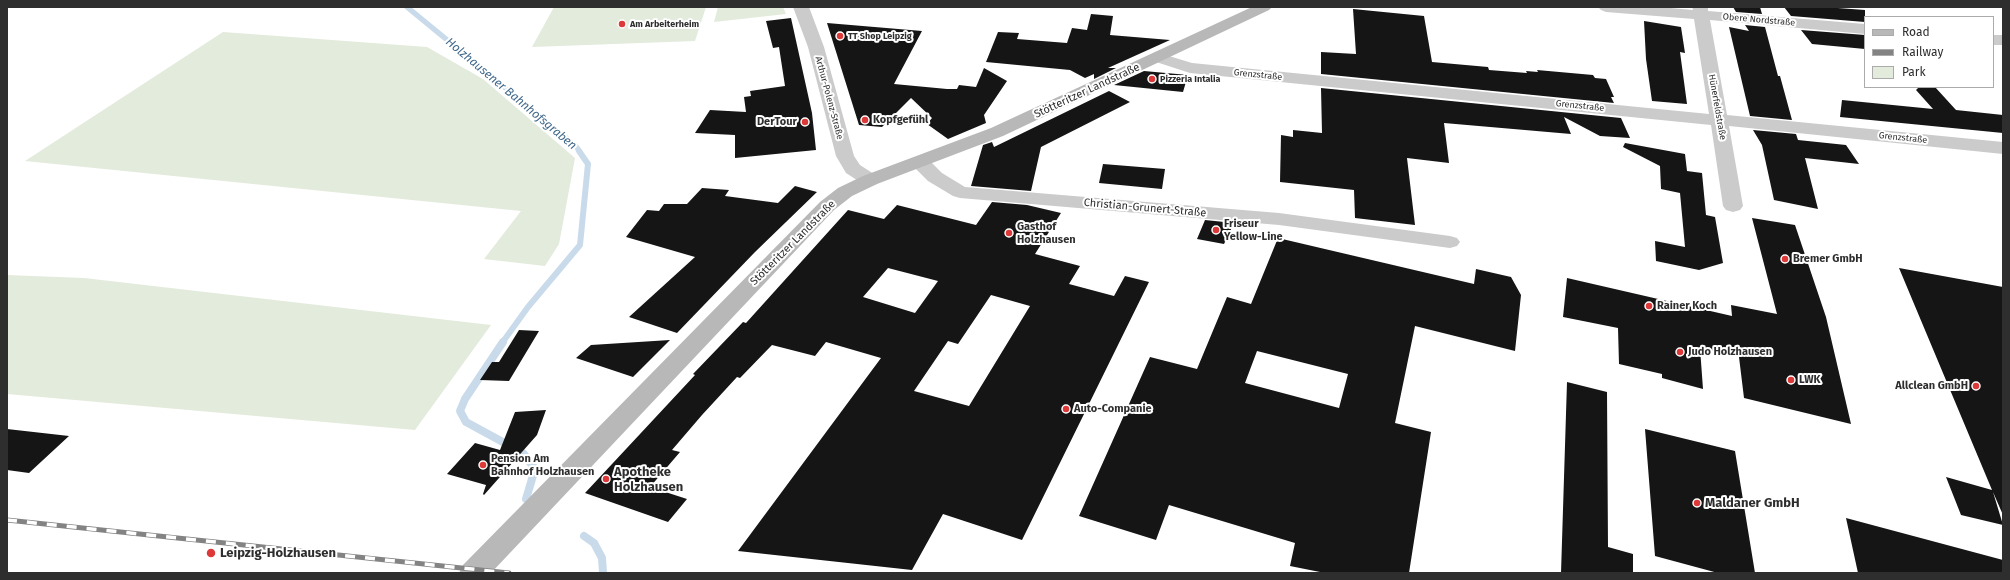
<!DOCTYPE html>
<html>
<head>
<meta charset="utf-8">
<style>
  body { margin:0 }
  #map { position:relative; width:2010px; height:580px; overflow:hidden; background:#fff; font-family:"Fira Sans",sans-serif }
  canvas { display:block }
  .frame { position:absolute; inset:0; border:8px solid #2e2e2e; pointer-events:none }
  .legend { position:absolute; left:1864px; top:16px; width:130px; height:72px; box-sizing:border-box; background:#fff; border:1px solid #ababab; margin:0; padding:5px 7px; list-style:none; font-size:12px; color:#2e2e2e }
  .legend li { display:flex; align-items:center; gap:8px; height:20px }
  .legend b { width:20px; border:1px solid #ababab }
</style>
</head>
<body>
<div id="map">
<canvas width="2010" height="580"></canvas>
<div class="frame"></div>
<ul class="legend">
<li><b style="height:5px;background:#b8b8b8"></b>Road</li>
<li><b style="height:5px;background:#838383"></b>Railway</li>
<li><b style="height:11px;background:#e3ebdc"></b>Park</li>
</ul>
</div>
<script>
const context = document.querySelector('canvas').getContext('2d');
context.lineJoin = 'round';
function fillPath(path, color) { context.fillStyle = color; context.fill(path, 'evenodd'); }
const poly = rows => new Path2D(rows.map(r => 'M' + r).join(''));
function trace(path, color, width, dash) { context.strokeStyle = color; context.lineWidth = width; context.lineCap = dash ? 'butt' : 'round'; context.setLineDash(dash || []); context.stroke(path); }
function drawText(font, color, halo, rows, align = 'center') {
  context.font = font + ' "Fira Sans",sans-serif'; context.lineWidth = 4; context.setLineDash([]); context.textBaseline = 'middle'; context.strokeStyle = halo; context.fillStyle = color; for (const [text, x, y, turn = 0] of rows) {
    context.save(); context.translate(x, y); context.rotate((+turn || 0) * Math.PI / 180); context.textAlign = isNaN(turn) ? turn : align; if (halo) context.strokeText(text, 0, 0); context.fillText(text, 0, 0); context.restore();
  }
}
fillPath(poly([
  [554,7,706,7,695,41,532,47],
  [718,7,783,7,786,14,714,22],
  [223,32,427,47,483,79,575,158,559,244,545,266,484,259,521,211,25,161],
  [7,275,84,278,491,325,415,430,7,394]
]), '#e3ebdc');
trace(poly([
  [407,7,575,145,580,152]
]), '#c9dbea', 5.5);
trace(poly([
  [502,343,528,307,580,245,588,164,579,151]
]), '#c9dbea', 6);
trace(poly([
  [503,342,465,399,460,411,466,422,523,453,535,469,526,499],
  [584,536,594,543,602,558,603,573]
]), '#c9dbea', 8);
fillPath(poly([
  [1733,7,1760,7,1762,14,1736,12],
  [1784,7,1824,7,1865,10,1865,22,1791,16],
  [1353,9,1424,16,1432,62,1488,67,1489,70,1527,73,1526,71,1538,72,1537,70,1593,75,1595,78,1606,79,1614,97,1611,97,1614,103,1321,74,1321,52,1356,54],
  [1091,14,1113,16,1110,35,1170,40,1108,68,1116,68,1094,79,1094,74,1085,78,1070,70,986,62,998,32,1019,33,1017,39,1067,43,1072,28,1087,30],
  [791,18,812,113,816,150,735,158,735,135,695,133,710,110,746,112,744,97,751,96,750,91,785,86,779,47,773,48,766,21],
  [1644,21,1681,27,1685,53,1680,52,1687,104,1652,101,1646,59],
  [827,23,922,31,894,84,947,89,957,89,959,85,976,87,984,68,1007,81,984,115,986,123,948,139,927,124,932,118,911,98,882,127,859,125],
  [1745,25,1765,27,1778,76,1780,76,1792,120,1750,116,1729,27,1749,31],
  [1801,30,1865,35,1865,49,1812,44],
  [1144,71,1188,75,1183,92,1114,85],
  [1919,87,1935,87,1956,110,2003,115,2003,133,1840,117,1842,100,1933,109,1916,90],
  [1321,88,1621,118,1630,138,1600,136,1564,117,1571,134,1444,123,1449,163,1407,158,1415,225,1355,218,1354,190,1280,182,1281,135,1293,137,1293,130,1322,133],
  [1109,91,1130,102,1041,147,1031,191,971,186,983,145,992,142,994,147],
  [1753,130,1796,134,1798,140,1846,145,1859,164,1805,158,1818,209,1774,200,1762,145],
  [1625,143,1685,154,1687,171,1702,173,1706,215,1715,217,1723,263,1699,270,1656,261,1655,241,1685,247,1680,193,1661,189,1660,166,1623,147],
  [1103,164,1165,169,1162,189,1099,183],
  [795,186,817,192,755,252,677,333,629,317,695,257,626,237,647,210,659,211,664,204,687,204,702,188,729,190,725,196,778,203],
  [992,202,1027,205,1061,213,1035,254,1080,266,1069,284,1114,296,1125,276,1149,282,1022,540,943,514,912,570,738,551,881,358,826,342,815,356,772,345,740,378,737,377,702,415,672,450,680,452,650,487,687,499,668,522,585,493,695,375,693,374,743,322,746,323,848,210,884,219,897,205,976,225],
  [888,268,938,281,915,313,863,297],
  [991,295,1030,306,969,406,914,391,948,341,958,344],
  [1752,218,1795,225,1826,317,1851,424,1744,398,1739,357,1700,348,1703,389,1662,378,1662,374,1619,364,1618,328,1563,317,1567,278,1732,316,1731,305,1777,314],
  [1205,220,1234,223,1224,244,1197,239],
  [1278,238,1474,284,1476,269,1511,277,1521,295,1515,351,1415,326,1395,423,1431,432,1409,573,1325,573,1290,566,1295,543,1169,505,1156,540,1079,516,1150,357,1197,369,1227,297,1251,304],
  [1257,351,1348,374,1339,408,1245,383],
  [1899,268,2003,287,2003,515,1993,492,2003,525,1961,515,1946,477,1992,490],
  [519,330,539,331,509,381,480,380,492,362,499,362],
  [670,340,633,377,576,358,591,345],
  [1567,382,1607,392,1608,547,1633,554,1633,573,1561,573],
  [546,410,537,435,484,495,483,494,486,485,447,474,475,443,500,450,515,412],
  [7,429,69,436,29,473,7,470],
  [1645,429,1735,451,1755,573,1718,573,1655,556],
  [1846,518,2003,560,2003,573,1858,573]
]), '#151515');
fillPath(poly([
  [1598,7,1660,7,1693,10,1692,7,1708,7,1708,11,1865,24,1865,34,1710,20,1727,115,2003,142,2003,154,1729,126,1743,206,1740,210,1733,212,1726,210,1723,206,1711,125,1190,73,1153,61,1151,58,1153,55,1159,53,1192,63,1709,114,1694,19,1606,12,1601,10,1598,7],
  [1993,35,2003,35,2003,45,1993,45,1993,35],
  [920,156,927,158,942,173,965,187,1279,213,1450,236,1457,238,1460,242,1457,246,1450,248,1279,225,960,198,953,196,928,181,913,166,911,162,913,158,920,156]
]), '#cbcbcb');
fillPath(poly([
  [793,7,809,7,824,47,854,156,860,165,877,176,880,180,877,184,870,186,863,184,846,173,836,156,808,47,793,7]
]), '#cbcbcb');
fillPath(poly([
  [1252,7,1272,7,1269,10,1003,136,877,184,852,196,834,210,491,573,459,573,463,565,820,202,838,188,863,176,991,128,1252,7]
]), '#b8b8b8');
const rail = poly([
  [7,520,509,573]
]);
trace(rail, '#838383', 5);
trace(rail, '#fff', 3.5, [10]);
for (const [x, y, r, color] of [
  [622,24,4,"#dd3938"],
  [840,36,4,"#dd3938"],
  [1152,79,4,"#dd3938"],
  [865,120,4,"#dd3938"],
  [805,122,4,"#dd3938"],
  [1216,230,4,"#dd3938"],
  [1009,233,4,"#dd3938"],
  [1785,259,4,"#dd3938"],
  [1649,306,4,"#dd3938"],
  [1680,352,4,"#dd3938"],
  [1791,380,4,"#dd3938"],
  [1976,386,4,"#dd3938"],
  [1066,409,4,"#dd3938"],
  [483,465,4,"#dd3938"],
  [606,479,4,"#dd3938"],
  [1697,503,4,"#dd3938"],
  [211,553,5,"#dd3938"]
]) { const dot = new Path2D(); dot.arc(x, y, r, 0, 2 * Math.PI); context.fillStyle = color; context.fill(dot); trace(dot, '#fff', 1.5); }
drawText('9px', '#2e2e2e', '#fff', [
  ["Obere Nordstraße",1759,20,5],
  ["Grenzstraße",1258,75,6],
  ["Arthur-Polenz-Straße",829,98,75],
  ["Grenzstraße",1580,106,6],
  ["Hünerfeldstraße",1717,107,80],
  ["Grenzstraße",1903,138,6]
]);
drawText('bold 9px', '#2e2e2e', '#fff', [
  ["Am Arbeiterheim",630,24],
  ["TT Shop Leipzig",848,36],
  ["Pizzeria Intalia",1160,79]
], 'left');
drawText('11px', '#2e2e2e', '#fff', [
  ["Stötteritzer Landstraße",1087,91,-25],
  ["Christian-Grunert-Straße",1145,208,5],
  ["Stötteritzer Landstraße",793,243,-45]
]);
drawText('bold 11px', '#2e2e2e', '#fff', [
  ["Kopfgefühl",873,120],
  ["DerTour",797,122,"right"],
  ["Friseur",1224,224],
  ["Yellow-Line",1224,237],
  ["Gasthof",1017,227],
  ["Holzhausen",1017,240],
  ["Bremer GmbH",1793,259],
  ["Rainer Koch",1657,306],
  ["Judo Holzhausen",1688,352],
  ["LWK",1799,380],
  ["Allclean GmbH",1968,386,"right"],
  ["Auto-Companie",1074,409],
  ["Pension Am",491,459],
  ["Bahnhof Holzhausen",491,472]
], 'left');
drawText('italic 12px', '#40698c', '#fff', [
  ["Holzhausener Bahnhofsgraben",511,94,40]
]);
drawText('bold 13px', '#2e2e2e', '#fff', [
  ["Apotheke",614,472],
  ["Holzhausen",614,487],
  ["Maldaner GmbH",1705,503],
  ["Leipzig-Holzhausen",220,553]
], 'left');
</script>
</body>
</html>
